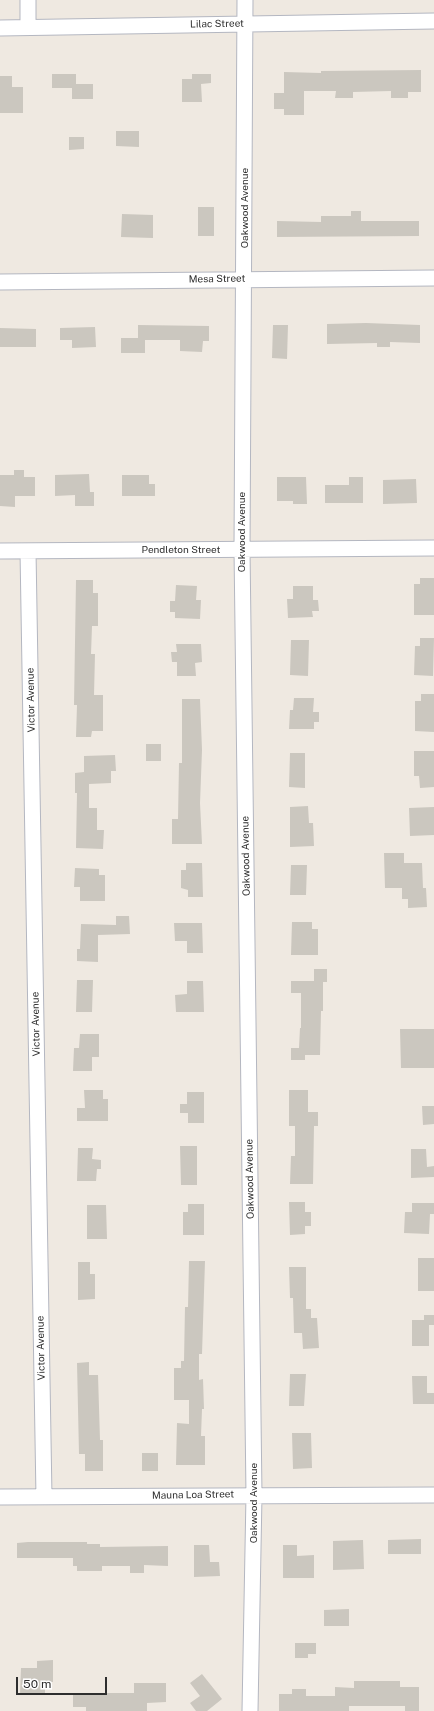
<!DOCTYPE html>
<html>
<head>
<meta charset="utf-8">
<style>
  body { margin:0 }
  #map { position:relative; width:434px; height:1711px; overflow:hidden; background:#efe9e1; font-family:"Public Sans",sans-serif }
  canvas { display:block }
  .scale { position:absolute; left:16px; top:1677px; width:91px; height:18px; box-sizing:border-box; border:2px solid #2e2e2e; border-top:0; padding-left:5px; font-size:12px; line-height:14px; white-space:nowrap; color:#2e2e2e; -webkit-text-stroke:3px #fff; paint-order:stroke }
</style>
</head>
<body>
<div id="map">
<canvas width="434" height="1711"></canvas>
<div class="scale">50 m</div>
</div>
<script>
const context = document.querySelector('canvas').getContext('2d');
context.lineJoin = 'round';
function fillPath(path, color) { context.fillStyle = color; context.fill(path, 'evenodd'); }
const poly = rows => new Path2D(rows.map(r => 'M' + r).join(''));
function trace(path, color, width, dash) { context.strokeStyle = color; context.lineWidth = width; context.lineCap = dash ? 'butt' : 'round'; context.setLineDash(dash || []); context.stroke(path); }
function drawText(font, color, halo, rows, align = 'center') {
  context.font = font + ' "Public Sans",sans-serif'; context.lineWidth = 3; context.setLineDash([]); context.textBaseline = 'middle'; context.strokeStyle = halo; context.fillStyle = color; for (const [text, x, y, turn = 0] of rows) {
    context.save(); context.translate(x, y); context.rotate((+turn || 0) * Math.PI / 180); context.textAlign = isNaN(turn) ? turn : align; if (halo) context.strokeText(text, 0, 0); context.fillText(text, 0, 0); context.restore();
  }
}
fillPath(poly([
  [421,70,421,92,408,92,408,98,391,98,391,91,353,92,353,98,335,98,336,91,304,91,304,115,284,115,284,109,274,109,274,93,284,93,284,72,321,73,321,71],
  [52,74,76,74,76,84,93,84,93,99,72,99,72,88,52,88],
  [192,74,211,74,211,83,201,84,202,102,182,102,182,79,192,79],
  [0,76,12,76,12,87,23,87,23,113,0,113],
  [116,131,139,131,139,147,116,146],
  [69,137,84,137,84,149,69,150],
  [198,207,214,207,214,236,198,236],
  [351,211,361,211,361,221,419,221,419,236,277,237,277,221,321,222,321,216,351,216],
  [122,214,153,215,153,238,121,237],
  [366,323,420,325,420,343,390,342,390,347,377,347,377,343,327,344,327,324],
  [138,325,209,326,209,341,203,341,202,352,180,351,180,340,145,340,145,353,121,353,121,338,138,338],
  [273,325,288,325,287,359,272,358],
  [95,327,96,347,72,348,72,340,60,340,60,328],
  [0,328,36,329,36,347,0,347],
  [14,470,24,470,24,477,35,477,35,496,15,496,15,507,0,506,0,475,14,475],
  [89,474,90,492,94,492,94,506,75,506,75,495,55,496,55,475],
  [122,475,149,475,149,484,155,484,155,496,122,496],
  [277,477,306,477,307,504,293,504,293,501,277,501],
  [349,477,363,477,363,503,325,503,325,485,349,485],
  [416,479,417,503,383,504,383,480],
  [420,578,434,578,434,615,414,615,414,584,420,584],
  [76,580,93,580,93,593,98,593,98,626,92,626,91,654,95,654,94,695,103,695,103,731,92,731,91,737,76,737,77,705,74,705],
  [176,585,197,586,196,600,201,600,200,619,175,618,175,612,170,612,170,601,175,601],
  [293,586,313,586,313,600,318,600,319,611,312,611,313,617,288,618,287,599,293,599],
  [420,638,434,638,433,676,414,675,415,646,420,646],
  [291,640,309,640,308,676,290,675],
  [176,644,201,644,202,662,195,663,196,676,177,676,177,662,172,662,171,652,177,652],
  [421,694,434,694,434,732,415,731,415,701,421,701],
  [294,698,314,698,313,712,319,712,319,722,314,722,314,729,289,729,290,710,293,710],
  [182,699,200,699,202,750,200,803,202,844,172,844,172,819,178,819,179,763,182,763],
  [146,744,161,744,161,761,146,761],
  [414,751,434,751,434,787,420,788,419,776,414,776],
  [290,753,305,753,305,788,289,787],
  [115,755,116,771,111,771,111,783,89,784,89,808,97,808,97,830,104,830,103,849,76,848,77,793,75,793,75,773,84,772,84,756],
  [308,806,309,823,313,823,314,846,290,847,290,807],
  [434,807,434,835,410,836,409,808],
  [384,853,404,853,404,863,422,863,423,888,426,888,427,907,408,908,408,899,402,899,402,888,385,888],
  [186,863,202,863,203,897,188,897,188,890,181,888,181,870,186,870],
  [291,865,307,865,306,895,290,895],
  [75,868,99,869,99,875,105,875,105,901,80,901,80,887,74,887],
  [116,916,129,916,130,934,98,935,98,962,77,961,77,949,80,949,81,924,116,925],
  [292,922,312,922,312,929,318,929,318,955,291,955],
  [174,923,202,923,203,953,187,953,187,941,175,941],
  [314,969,327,969,327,982,323,982,323,1011,321,1011,320,1055,305,1055,305,1060,291,1060,291,1048,299,1048,300,1028,301,1028,301,993,291,993,291,981,314,981],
  [77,980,93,980,92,1012,76,1012],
  [187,981,203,981,204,1012,176,1012,175,995,187,994],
  [400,1029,434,1029,434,1068,401,1068],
  [80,1034,99,1034,99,1057,92,1057,92,1071,73,1071,74,1048,79,1048],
  [84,1090,103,1090,103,1099,108,1099,108,1121,77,1121,77,1108,85,1108],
  [289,1090,308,1090,308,1112,318,1112,318,1126,314,1126,313,1184,290,1184,291,1156,295,1156,295,1126,289,1126],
  [187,1092,204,1092,204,1123,188,1123,188,1113,180,1113,180,1104,187,1104],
  [422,1106,434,1106,434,1124,423,1125],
  [180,1146,197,1146,197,1185,181,1185],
  [78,1148,93,1148,92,1159,101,1160,101,1169,97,1169,96,1181,77,1181],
  [411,1149,426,1149,427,1167,434,1166,434,1177,411,1178],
  [289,1202,305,1202,305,1212,311,1212,311,1226,305,1226,305,1234,290,1235],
  [412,1203,434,1203,434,1214,430,1214,429,1234,404,1233,405,1212,412,1212],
  [188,1204,204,1204,204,1235,183,1235,183,1212,188,1212],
  [87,1205,106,1205,107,1239,87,1239],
  [418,1258,434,1258,434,1291,418,1291],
  [189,1261,205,1261,202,1354,199,1354,199,1380,203,1379,204,1409,202,1409,201,1436,205,1436,205,1465,176,1465,177,1423,189,1424,189,1400,174,1400,174,1368,181,1368,181,1361,184,1361,185,1307,188,1307],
  [78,1262,90,1262,90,1274,95,1274,95,1299,78,1300],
  [289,1267,306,1267,306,1309,311,1309,311,1318,317,1318,319,1348,303,1349,302,1333,294,1333,293,1298,290,1298],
  [424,1315,434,1315,434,1325,429,1325,429,1346,412,1346,412,1320,424,1320],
  [89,1362,89,1375,98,1375,100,1440,103,1440,103,1471,85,1471,85,1454,79,1454,77,1363],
  [290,1374,306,1374,304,1406,289,1406],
  [412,1376,427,1376,427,1393,434,1393,434,1404,413,1404],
  [292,1433,311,1433,312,1468,293,1469],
  [142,1453,158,1453,158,1471,142,1471],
  [421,1539,421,1554,388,1554,388,1540],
  [363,1540,364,1569,333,1570,333,1541],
  [28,1542,87,1542,87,1544,100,1544,100,1547,168,1546,168,1566,144,1565,144,1573,130,1573,130,1566,102,1566,102,1571,77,1571,77,1566,73,1566,73,1558,17,1558,17,1543],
  [194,1545,209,1545,210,1562,219,1562,220,1576,194,1577],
  [283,1545,297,1545,297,1556,314,1555,314,1578,283,1578],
  [349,1609,349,1626,324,1626,324,1610],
  [295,1643,316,1643,316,1654,308,1654,308,1658,295,1658],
  [53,1660,53,1682,45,1682,45,1694,20,1694,21,1668,37,1668,37,1661],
  [202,1674,222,1699,207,1711,196,1711,190,1703,200,1696,190,1683],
  [354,1681,400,1681,400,1687,419,1687,419,1711,405,1711,405,1706,349,1706,349,1711,279,1711,279,1694,292,1694,292,1689,306,1689,306,1696,335,1696,335,1687,354,1688],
  [134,1683,166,1683,166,1702,147,1703,147,1711,86,1711,86,1707,73,1707,73,1693,134,1693]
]), '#cbc7bf');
const minor = poly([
  [28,0,28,27],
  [245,0,242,549,254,1495,250,1711],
  [0,28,434,21],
  [0,282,434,278],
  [0,551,434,548],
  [28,551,44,1497],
  [0,1497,434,1495]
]);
trace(minor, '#b4b7c1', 17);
trace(minor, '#fff', 15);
drawText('10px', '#2e2e2e', '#fff', [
  ["Lilac Street",217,24,-1],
  ["Oakwood Avenue",245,208,-90],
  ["Mesa Street",217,279,-1],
  ["Oakwood Avenue",242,532,-90],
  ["Pendleton Street",181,550],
  ["Victor Avenue",31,700,-91],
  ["Oakwood Avenue",246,856,-91],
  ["Victor Avenue",36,1024,-91],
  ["Oakwood Avenue",250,1179,-91],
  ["Victor Avenue",41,1348,-91],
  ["Mauna Loa Street",193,1495,-1],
  ["Oakwood Avenue",254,1503,-90]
]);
</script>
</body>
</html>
